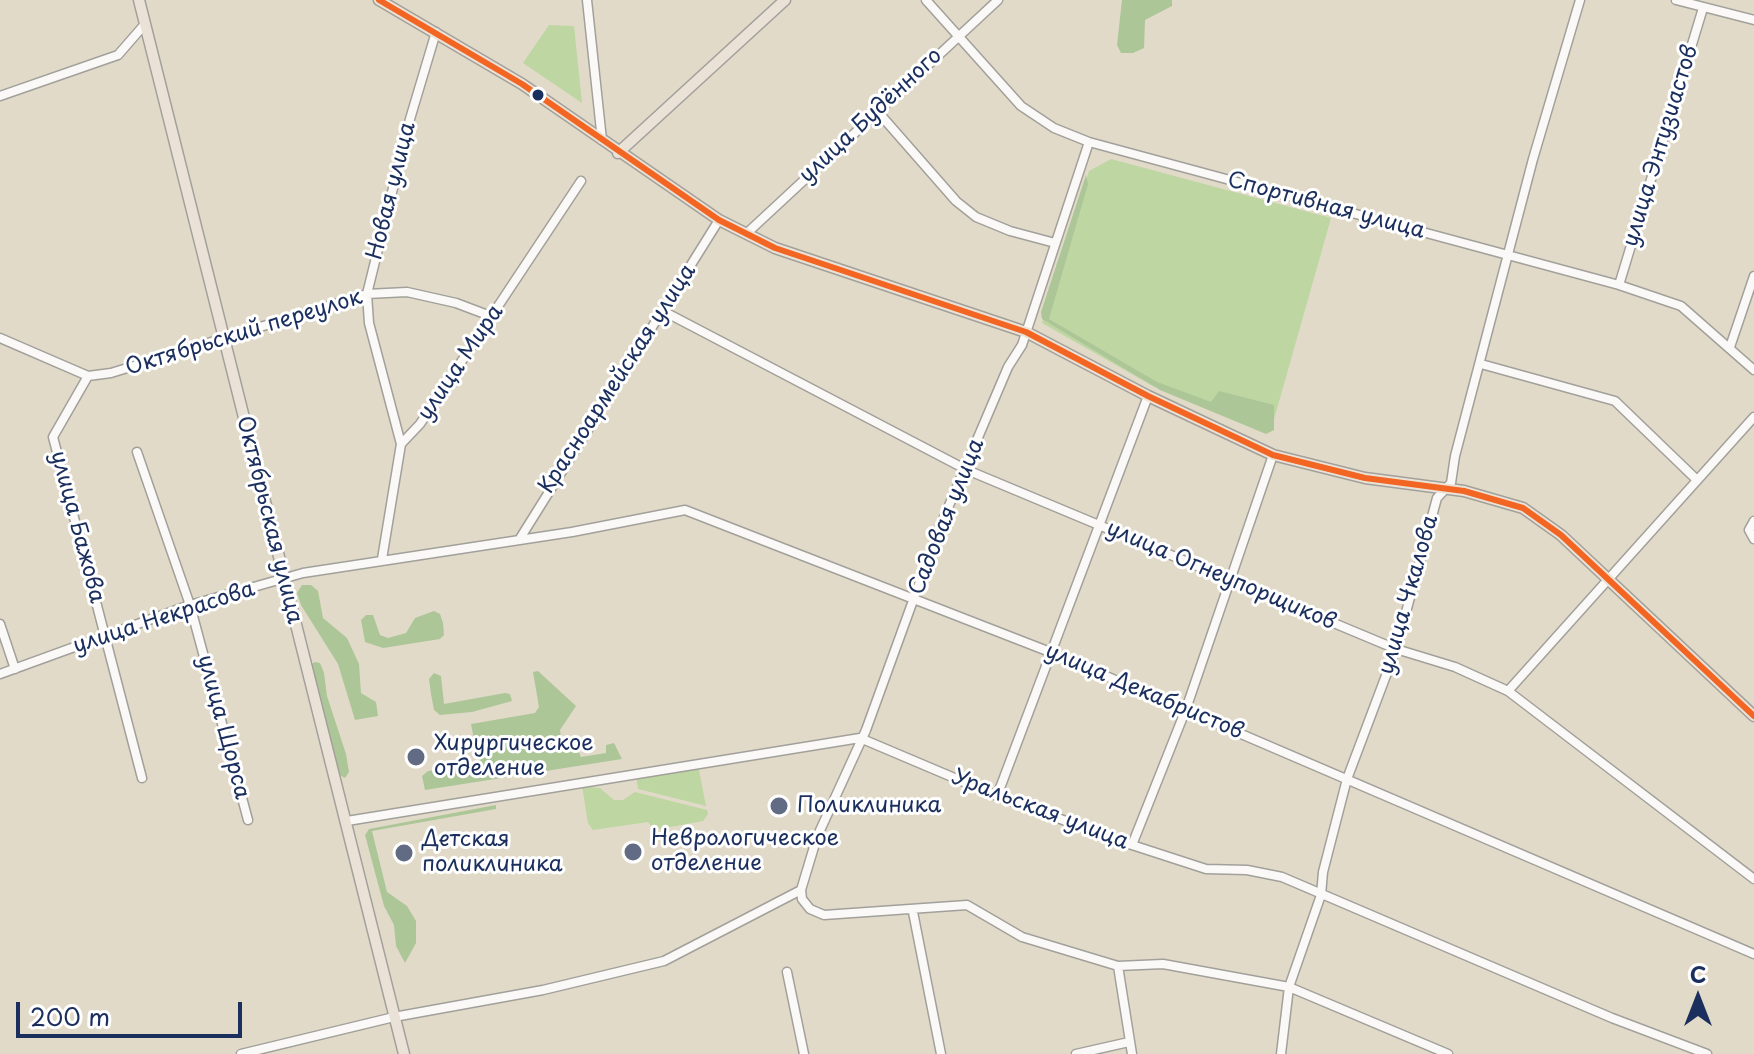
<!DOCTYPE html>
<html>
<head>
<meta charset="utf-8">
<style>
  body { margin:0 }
  #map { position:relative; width:1754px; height:1054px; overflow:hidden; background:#e2dac8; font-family:"Playpen Sans",sans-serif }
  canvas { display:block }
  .north { position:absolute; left:1658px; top:958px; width:80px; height:80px; -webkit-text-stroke:6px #fff; paint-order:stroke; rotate:0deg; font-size:22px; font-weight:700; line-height:32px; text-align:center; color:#1b2f5e }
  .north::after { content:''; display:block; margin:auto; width:28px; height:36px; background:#1b2f5e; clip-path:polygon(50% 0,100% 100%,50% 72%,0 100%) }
  .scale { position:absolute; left:16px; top:1002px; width:226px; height:36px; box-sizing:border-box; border:4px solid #1b2f5e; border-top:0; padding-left:10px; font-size:24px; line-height:28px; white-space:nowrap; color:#1b2f5e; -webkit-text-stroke:6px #fff; paint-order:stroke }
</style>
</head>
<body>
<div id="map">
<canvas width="1754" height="1054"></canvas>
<div class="north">С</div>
<div class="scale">200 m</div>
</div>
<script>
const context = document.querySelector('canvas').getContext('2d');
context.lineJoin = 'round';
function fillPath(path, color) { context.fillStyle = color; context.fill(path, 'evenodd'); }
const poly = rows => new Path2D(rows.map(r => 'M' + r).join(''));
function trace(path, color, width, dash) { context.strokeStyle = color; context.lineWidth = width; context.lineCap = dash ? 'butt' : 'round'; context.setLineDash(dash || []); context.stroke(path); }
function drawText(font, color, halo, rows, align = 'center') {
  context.font = font + ' "Playpen Sans",sans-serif'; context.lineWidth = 6; context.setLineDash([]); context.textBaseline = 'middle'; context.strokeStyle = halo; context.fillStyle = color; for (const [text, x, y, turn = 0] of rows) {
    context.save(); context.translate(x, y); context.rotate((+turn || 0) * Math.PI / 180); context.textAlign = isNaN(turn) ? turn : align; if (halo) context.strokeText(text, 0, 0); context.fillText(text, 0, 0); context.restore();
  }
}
fillPath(poly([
  [549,25,574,26,582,103,523,63],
  [1111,159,1331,218,1271,430,1151,385,1042,323,1089,171],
  [698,765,706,806,638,789,636,775],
  [582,786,600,788,614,800,623,800,635,792,707,810,708,814,703,821,654,830,648,822,593,830,588,823]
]), '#bdd6a2');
fillPath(poly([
  [1122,0,1172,0,1172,6,1145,20,1144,48,1133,53,1121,53,1117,45],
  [1086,175,1088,184,1049,319,1157,382,1211,402,1219,391,1274,405,1274,430,1266,434,1160,390,1042,319,1041,312],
  [302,585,311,585,318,591,323,618,347,638,359,664,361,693,376,702,378,716,355,720,338,664,301,605,297,593],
  [434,611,440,614,443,623,444,635,440,639,383,648,365,642,361,620,366,615,373,615,380,635,388,638,406,633,415,618],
  [315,662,320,663,324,673,327,696,346,754,349,772,345,778,338,774,310,665],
  [538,671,576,706,560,730,561,738,574,741,581,757,606,753,606,745,614,743,622,759,425,790,422,776,428,771,479,765,471,724,535,713,539,707,533,672],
  [434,673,441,676,444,704,505,693,510,694,512,701,472,712,440,715,434,710,431,694,429,679],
  [496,805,496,809,372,831,387,892,407,906,416,921,416,943,405,963,396,946,394,925,384,906,365,835,369,829]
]), '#acc698');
const minor = poly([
  [587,0,602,140],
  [926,0,1021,106,1054,128,1089,142,1619,285,1681,306,1754,370],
  [1676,0,1754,20],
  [0,96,118,55,145,24],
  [878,112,956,201,976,217,1010,231,1055,243],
  [1089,142,1022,345,1008,367,939,529,866,730,817,837,801,890,802,899,810,909,824,915,967,905,1022,937,1118,966,1163,964,1289,987,1448,1054],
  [746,234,998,0],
  [1619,285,1703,8],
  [663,311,967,470,1396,649,1455,667,1508,691,1754,879],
  [0,338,88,376,111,373,367,294,407,292,456,303,493,317],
  [1730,347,1754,276],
  [1481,364,1615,401,1697,480],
  [88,376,53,437,142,778],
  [401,444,369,323,367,294,410,119,436,32],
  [137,452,190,605,248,820],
  [1754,521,1749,530,1754,539],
  [519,540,719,220],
  [382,559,401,444,420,424,581,181],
  [0,624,15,669],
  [0,674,190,605,303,573,572,532,685,510,1050,652,1754,954],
  [1508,691,1754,417],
  [997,796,1148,396],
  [347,821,860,738,997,796,1132,845,1206,869,1247,870,1282,877,1612,1018,1707,1054],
  [1132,845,1186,709,1273,455],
  [913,912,941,1054],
  [1118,966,1132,1054],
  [787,972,804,1054],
  [241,1054,394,1017,543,990,664,961,801,890],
  [1076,1054,1129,1042],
  [1281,1054,1289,987,1321,895,1323,872,1347,779,1396,649,1437,498,1451,483,1455,456,1533,159,1580,0]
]);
const major = poly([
  [139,0,404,1054],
  [379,0,522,84,719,220,775,248,1026,332,1148,396,1273,455,1365,478,1464,491,1523,508,1561,535,1754,716],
  [618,153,785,0]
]);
trace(minor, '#a2a09b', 11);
trace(major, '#a2a09b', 13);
trace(minor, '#fbf9f7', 8);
trace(major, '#eae2d6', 10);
trace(poly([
  [379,0,522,84,719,220,775,248,1026,332,1148,396,1273,455,1365,478,1464,491,1523,508,1561,535,1754,716]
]), '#f26522', 6);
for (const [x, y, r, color] of [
  [538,95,7,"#1b2f5e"],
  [416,757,10,"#616b83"],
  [779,806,10,"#616b83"],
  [633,852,10,"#616b83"],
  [404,853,10,"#616b83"]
]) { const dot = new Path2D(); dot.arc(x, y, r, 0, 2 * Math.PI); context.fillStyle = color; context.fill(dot); trace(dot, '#fff', 3); }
drawText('22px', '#1b2f5e', '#fff', [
  ["улица Будённого",871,116,-43],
  ["улица Энтузиастов",1661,146,-73],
  ["Новая улица",392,191,-76],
  ["Спортивная улица",1326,206,15],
  ["Октябрьский переулок",244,333,-17],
  ["улица Мира",461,363,-56],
  ["Красноармейская улица",618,379,-57],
  ["Садовая улица",947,517,-68],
  ["Октябрьская улица",269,520,76],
  ["улица Бажова",77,527,75],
  ["улица Огнеупорщиков",1221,576,23],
  ["улица Чкалова",1409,595,-74],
  ["улица Некрасова",164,618,-18],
  ["улица Декабристов",1144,692,23],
  ["улица Щорса",223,727,75],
  ["Уральская улица",1040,810,21]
]);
drawText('22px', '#1b2f5e', '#fff', [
  ["Хирургическое",434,744],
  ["отделение",434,769],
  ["Поликлиника",797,806],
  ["Неврологическое",651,839],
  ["отделение",651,864],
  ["Детская",422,840],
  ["поликлиника",422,865]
], 'left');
</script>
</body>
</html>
